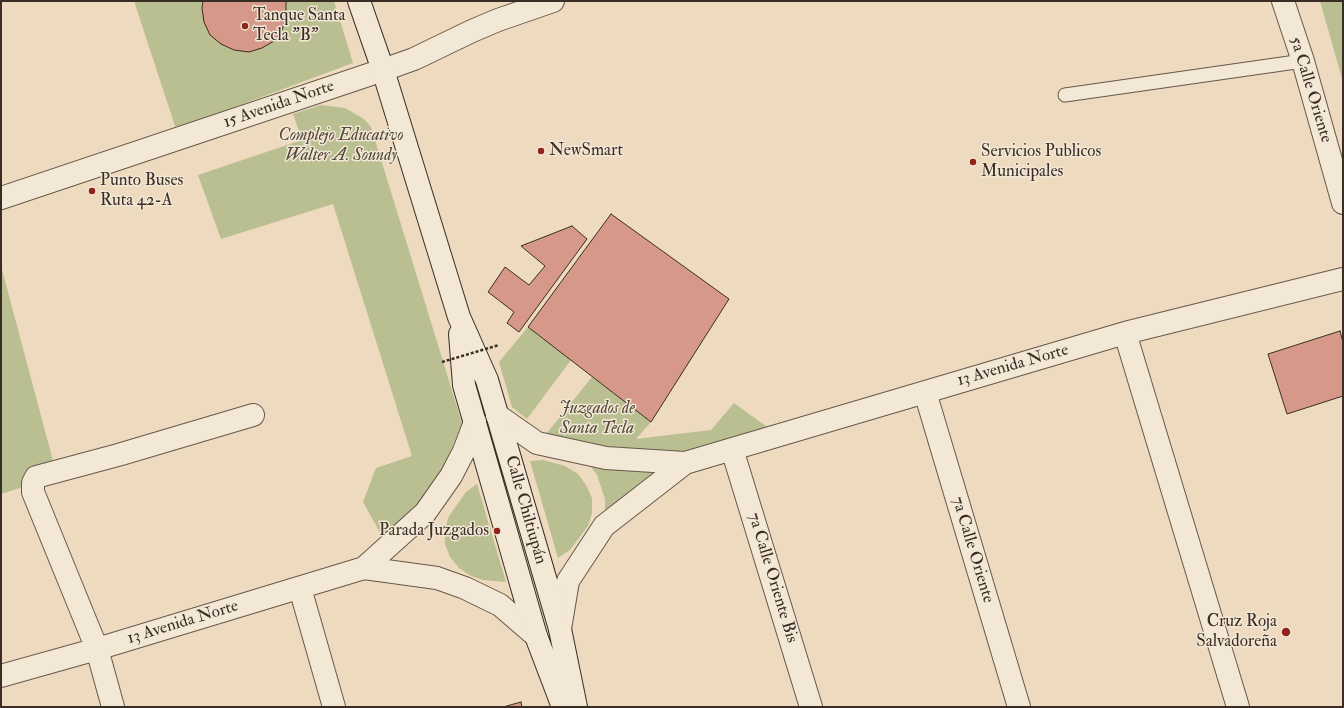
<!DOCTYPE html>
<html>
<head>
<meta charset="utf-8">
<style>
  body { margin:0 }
  #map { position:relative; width:1344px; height:708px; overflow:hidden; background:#eddabf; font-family:"IM FELL Double Pica",serif }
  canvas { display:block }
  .frame { position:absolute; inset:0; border:2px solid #3a2d26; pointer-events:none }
</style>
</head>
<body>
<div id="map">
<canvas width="1344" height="708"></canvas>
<div class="frame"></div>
</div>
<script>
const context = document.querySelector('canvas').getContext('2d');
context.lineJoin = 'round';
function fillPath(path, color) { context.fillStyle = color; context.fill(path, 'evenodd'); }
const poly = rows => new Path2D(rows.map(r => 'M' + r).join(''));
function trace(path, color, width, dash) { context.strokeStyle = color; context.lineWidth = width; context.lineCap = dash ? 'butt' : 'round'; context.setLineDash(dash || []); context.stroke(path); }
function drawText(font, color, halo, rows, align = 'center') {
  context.font = font + ' "IM FELL Double Pica",serif'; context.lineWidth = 3; context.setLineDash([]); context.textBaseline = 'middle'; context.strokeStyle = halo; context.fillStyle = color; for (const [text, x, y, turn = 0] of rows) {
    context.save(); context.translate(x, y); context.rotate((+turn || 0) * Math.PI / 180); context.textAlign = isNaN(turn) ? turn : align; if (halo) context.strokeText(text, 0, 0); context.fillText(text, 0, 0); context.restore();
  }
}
fillPath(poly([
  [134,1,334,1,353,63,176,129],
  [1320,1,1343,1,1343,82],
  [321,105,345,108,364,119,371,127,462,423,445,465,417,509,383,538,363,502,376,468,412,456,333,204,221,239,198,175,302,140,293,114],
  [1,266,57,476,1,494],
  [528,327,571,360,527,419,512,407,499,362],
  [592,377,651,422,636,439,711,430,734,403,774,432,683,458,606,452,546,434],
  [543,460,565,466,578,474,586,485,592,498,592,513,588,526,570,550,558,558,530,461],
  [591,467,666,468,605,510,605,499,597,475],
  [477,484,506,582,483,580,471,576,459,568,450,557,445,544,445,529,449,516,466,492]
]), '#babf91');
const building = poly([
  [203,1,286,1,286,17,282,30,274,41,262,48,249,52,234,50,221,44,210,35,204,22,202,8,203,1],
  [611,214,729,299,651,422,528,327,611,214],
  [572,226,587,239,519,332,507,323,514,312,488,292,505,267,529,285,545,266,521,246,572,226],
  [1340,331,1343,342,1343,396,1287,414,1268,354,1340,331],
  [521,702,522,707,503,707,521,702]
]);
fillPath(building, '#d69889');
trace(building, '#3a2d26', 1);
const service = poly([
  [1065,95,1303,61]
]);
const minor = poly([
  [1283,1,1303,61,1343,203],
  [1,198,383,70,414,59,472,31,498,20,553,1],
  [1125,333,1238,707],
  [925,392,1019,707],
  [497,415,537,443,606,458,685,463,1125,333,1343,279],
  [732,449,811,707],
  [364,568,437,578,465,588,500,605,536,636],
  [300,588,334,707],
  [560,629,568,581,604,526,685,463],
  [1,676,97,649,364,568,425,513,451,476,464,451,475,422],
  [113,707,97,649,33,492,33,483,36,477,118,455,253,415]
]);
const secondary = poly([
  [359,1,383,70,459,317,487,380,560,629,576,707],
  [460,334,464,385,536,636,563,707]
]);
trace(service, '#67584c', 15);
trace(minor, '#67584c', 24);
trace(secondary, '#3a2d26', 24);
trace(service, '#f3e7d5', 13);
trace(minor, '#f3e7d5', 22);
trace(secondary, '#f3e7d5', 22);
trace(poly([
  [442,362,499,345]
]), '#3a2d26', 2.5, [3, 2]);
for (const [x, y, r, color] of [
  [245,26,4,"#8f2418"],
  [541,151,4,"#8f2418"],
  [973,162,4,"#8f2418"],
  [92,191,4,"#8f2418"],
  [497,531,4,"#8f2418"],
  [1286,632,5,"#8f2418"]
]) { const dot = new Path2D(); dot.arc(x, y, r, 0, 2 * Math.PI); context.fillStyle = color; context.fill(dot); trace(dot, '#f3e7d5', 1.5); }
drawText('17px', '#3a2d26', '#f3e7d5', [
  ["Tanque Santa",253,16],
  ["Tecla \"B\"",253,36],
  ["NewSmart",549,151],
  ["Servicios Publicos",981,152],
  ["Municipales",981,172],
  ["Punto Buses",100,181],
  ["Ruta 42-A",100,201],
  ["Parada Juzgados",489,531,"right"],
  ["Cruz Roja",1277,622,"right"],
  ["Salvadoreña",1277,642,"right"]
], 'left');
drawText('17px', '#3a2d26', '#f3e7d5', [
  ["5a Calle Oriente",1310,90,73],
  ["15 Avenida Norte",279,105,-19],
  ["13 Avenida Norte",1013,366,-16],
  ["Calle Chiltiupán",525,510,74],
  ["7a Calle Oriente",972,550,73],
  ["7a Calle Oriente Bis",772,578,73],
  ["13 Avenida Norte",183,623,-17]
]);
drawText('italic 17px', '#544a3b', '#f3e7d5', [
  ["Complejo Educativo",341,136],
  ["Walter A. Soundy",341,156],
  ["Juzgados de",597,409],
  ["Santa Tecla",597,429]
]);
</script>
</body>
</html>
